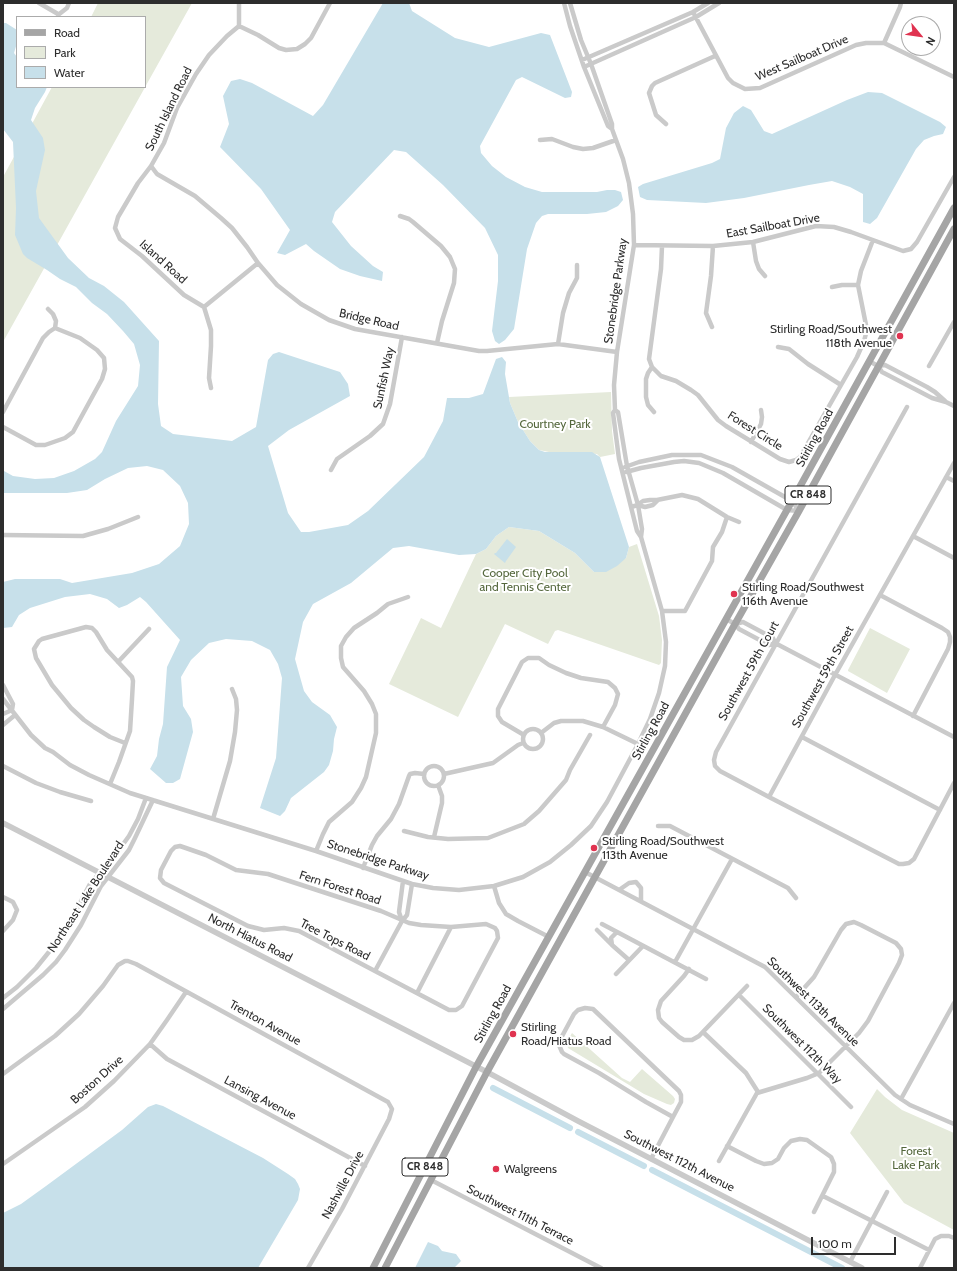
<!DOCTYPE html>
<html>
<head>
<meta charset="utf-8">
<style>
  body { margin:0 }
  #map { position:relative; width:957px; height:1271px; overflow:hidden; background:#fff; font-family:Cabin,sans-serif }
  canvas { display:block }
  .frame { position:absolute; inset:0; border:4px solid #2d2d2d; pointer-events:none }
  .legend { position:absolute; left:16px; top:16px; width:130px; height:72px; box-sizing:border-box; background:#fff; border:1px solid #ababab; margin:0; padding:5px 7px; list-style:none; font-size:12px; color:#2d2d2d }
  .legend li { display:flex; align-items:center; gap:8px; height:20px }
  .legend b { width:20px; border:1px solid #ababab }
  .north { position:absolute; left:901px; top:16px; width:40px; height:40px; box-sizing:border-box; background:#fff; border:1px solid #ababab; border-radius:50%; rotate:119deg; font-size:11px; font-weight:700; line-height:16px; text-align:center; color:#2d2d2d }
  .north::after { content:''; display:block; margin:auto; width:14px; height:18px; background:#e03350; clip-path:polygon(50% 0,100% 100%,50% 72%,0 100%) }
  .scale { position:absolute; left:811px; top:1237px; width:85px; height:18px; box-sizing:border-box; border:2px solid #2d2d2d; border-top:0; padding-left:5px; font-size:12px; line-height:14px; white-space:nowrap; color:#2d2d2d; -webkit-text-stroke:3px #fff; paint-order:stroke }
</style>
</head>
<body>
<div id="map">
<canvas width="957" height="1271"></canvas>
<div class="frame"></div>
<ul class="legend">
<li><b style="height:5px;background:#a5a5a5"></b>Road</li>
<li><b style="height:11px;background:#e5eadb"></b>Park</li>
<li><b style="height:11px;background:#c7e0ea"></b>Water</li>
</ul>
<div class="north">N</div>
<div class="scale">100 m</div>
</div>
<script>
const context = document.querySelector('canvas').getContext('2d');
context.lineJoin = 'round';
function fillPath(path, color) { context.fillStyle = color; context.fill(path, 'evenodd'); }
const poly = rows => new Path2D(rows.map(r => 'M' + r).join(''));
function trace(path, color, width, dash) { context.strokeStyle = color; context.lineWidth = width; context.lineCap = dash ? 'butt' : 'round'; context.setLineDash(dash || []); context.stroke(path); }
function drawText(font, color, halo, rows, align = 'center') {
  context.font = font + ' Cabin,sans-serif'; context.lineWidth = 4; context.setLineDash([]); context.textBaseline = 'middle'; context.strokeStyle = halo; context.fillStyle = color; for (const [text, x, y, turn = 0] of rows) {
    context.save(); context.translate(x, y); context.rotate((+turn || 0) * Math.PI / 180); context.textAlign = isNaN(turn) ? turn : align; if (halo) context.strokeText(text, 0, 0); context.fillText(text, 0, 0); context.restore();
  }
}
fillPath(poly([
  [98,3,192,3,3,342,3,177,52,87,145,87,145,17,91,17],
  [611,392,612,431,615,454,600,457,597,454,575,452,554,453,539,450,530,441,518,422,510,403,509,397],
  [509,527,539,531,575,553,594,572,626,558,629,547,637,544,659,616,662,640,661,663,659,665,558,630,555,631,548,644,505,624,458,717,389,684,421,618,441,628,476,554,486,549,496,536],
  [870,628,910,649,887,693,848,671,848,670],
  [572,1033,622,1078,630,1082,642,1069,673,1096,675,1099,674,1103,671,1105,667,1104,644,1094,568,1048,566,1043],
  [877,1089,885,1097,902,1110,954,1133,954,1230,904,1203,850,1133]
]), '#e5eadb');
fillPath(poly([
  [383,3,409,3,412,11,455,38,489,47,541,33,550,35,572,92,571,97,565,98,522,77,516,80,480,146,481,153,492,166,506,177,525,187,542,192,597,192,607,190,615,190,621,192,623,200,618,206,606,212,587,214,548,214,542,216,536,223,527,249,514,329,505,340,499,344,495,341,492,331,498,281,498,255,485,228,443,185,406,152,394,150,335,212,332,222,351,246,373,266,383,272,382,281,360,276,340,269,314,251,306,244,285,255,277,253,290,230,261,189,220,147,229,124,223,96,231,81,240,79,252,83,313,116,323,105],
  [3,23,6,23,17,30,17,43,14,53,17,57,17,87,47,87,45,92,35,108,31,120,43,138,45,150,36,191,39,218,68,258,89,278,104,286,124,302,159,341,158,404,161,426,173,434,232,441,256,427,268,360,273,354,279,352,340,372,348,384,350,396,289,430,268,446,288,513,301,532,309,532,348,525,368,511,424,457,443,421,447,398,469,398,483,394,496,359,502,357,506,362,505,374,510,403,518,422,530,441,539,450,545,452,592,452,600,457,629,547,626,558,617,566,606,572,594,572,575,553,539,531,509,527,496,536,486,549,476,554,459,555,409,546,393,548,351,583,313,604,303,622,295,659,304,691,312,702,330,715,337,727,334,739,333,751,329,765,324,772,291,798,285,811,280,816,260,808,276,758,282,678,278,664,270,650,252,641,226,639,209,643,191,660,181,677,183,706,191,719,193,732,180,779,173,783,166,783,150,769,157,756,159,739,163,724,167,667,180,640,146,602,140,597,127,605,119,608,107,599,90,594,65,597,30,608,19,615,12,627,3,628,3,582,15,579,60,579,72,583,132,573,159,564,180,546,189,524,188,503,180,486,163,470,147,466,128,468,105,479,87,490,67,493,3,493,4,471,13,476,35,479,54,478,74,471,95,459,102,452,116,421,138,386,140,365,134,344,123,331,107,314,92,303,76,287,60,279,47,270,27,258,23,254,15,235,16,208,13,142,3,129],
  [868,92,882,93,940,122,946,127,943,134,934,136,924,140,916,149,877,218,870,224,863,222,863,194,850,187,832,181,809,185,744,198,706,203,647,200,640,197,638,187,643,184,712,163,720,159,726,128,734,113,743,106,751,110,764,131,772,134,847,100],
  [507,539,516,547,506,561,505,563,494,554,495,553,496,553],
  [156,1104,163,1106,263,1158,288,1174,295,1179,298,1184,300,1189,298,1200,258,1268,3,1268,3,1213,21,1204,46,1186,122,1130,148,1107],
  [428,1242,438,1246,442,1251,456,1254,461,1261,454,1268,415,1268]
]), '#c7e0ea');
trace(poly([
  [493,1088,570,1128],
  [578,1132,644,1166],
  [652,1170,842,1268]
]), '#c7e0ea', 6);
trace(poly([
  [39,3,58,14],
  [564,3,570,26,584,67,608,126,612,129],
  [570,3,581,40,591,64,612,124,612,129,623,159,629,183,633,214,634,245,617,352,614,385,615,410,613,413,619,459,637,531,641,537],
  [693,12,728,78,733,83,745,89,760,88,856,45,866,43,884,43,954,77],
  [58,15,67,8,69,3],
  [239,26,258,35,279,48,286,50,297,49,305,44,311,38,330,3],
  [239,26,239,3],
  [884,43,900,7,901,3],
  [582,60,693,12,708,3],
  [584,67,696,17,719,3],
  [666,124,656,115,649,93,652,86,655,83,715,56],
  [540,140,552,139,573,147,583,149,593,148,616,140],
  [151,166,157,174,195,196,221,218,232,228,247,247,258,263,277,285,301,304,329,320,355,329,479,351,487,351,558,344,617,352],
  [400,216,409,219,413,222,441,246,450,257,455,269,454,283,442,321,437,343],
  [753,242,756,261,759,269,765,276],
  [634,245,713,246,753,242,816,226,834,227,851,232,903,251,911,249,917,242,954,177],
  [662,246,661,269,649,359,652,367,661,376,676,381,691,390,698,395,718,420,726,426,780,459,789,462,796,460,800,457,857,357,864,341,867,330,858,285,861,271,873,240],
  [832,287,842,285,858,285],
  [204,307,184,295,142,256,120,239,115,228,118,217,138,183,151,166,164,143,177,108,196,74,209,55,227,36,239,26],
  [204,307,211,330,211,346,209,378,211,388],
  [204,307,258,263],
  [48,309,53,314,56,321,55,328],
  [712,327,706,313,711,276,713,246],
  [558,344,563,313,569,293,577,278,577,265],
  [778,347,789,349,808,364,841,385],
  [869,361,878,366,882,372,932,398,946,402,954,406],
  [878,366,885,365,927,387,935,392,945,401],
  [929,366,954,322],
  [652,367,648,373,646,379,646,397,648,405,654,412],
  [907,407,716,752,714,760,715,766,720,771,769,797,899,864,903,864,909,863,914,859,954,783],
  [3,412,43,338,49,332,55,328],
  [3,427,36,445,45,445,65,438,73,432,102,379,105,369,104,358,97,350,80,338,55,328],
  [751,442,761,424,762,417,761,410],
  [625,467,639,462,672,455,701,455,732,467,792,501,799,511],
  [331,470,337,459,370,436,383,424,390,404,402,337],
  [626,472,641,468,674,462,684,461,699,463,723,473,787,510,799,511],
  [946,477,954,481],
  [638,505,645,507,653,505,658,500],
  [631,507,638,505,640,503,643,501,650,500,657,500,682,495,698,499,727,517,739,522],
  [3,535,83,536,108,529,138,517],
  [913,536,954,558],
  [880,595,942,628,948,632,950,637,950,642,948,649,913,716],
  [662,611,685,611,712,561,713,547,722,532,727,517],
  [726,619,735,624,739,629,769,645,775,643],
  [735,624,743,622,773,638,775,643,954,737],
  [118,662,149,629],
  [3,685,13,704,12,710],
  [3,699,31,735,45,748,53,752,70,765,89,775,130,793,316,851,412,884,433,888,459,890,494,886,523,877,550,862,571,845,591,826,607,802,638,744,650,719,659,693,665,666,666,642,662,611,641,537,642,529,638,505,627,466,618,412,615,410],
  [3,714,12,710],
  [3,725,15,715],
  '523 739a10 10 0 1 1 20 0a10 10 0 1 1-20 0Z',
  [541,733,554,723,561,721,583,721,603,727,638,744],
  [524,735,502,722,498,716,498,709,522,662,528,658,539,658,549,665,566,673,581,678,608,682,615,688,618,694,615,705,603,727],
  [802,737,940,810],
  '424 776a10 10 0 1 1 20 0a10 10 0 1 1-20 0Z',
  [3,766,36,783,60,792,91,801],
  [444,774,493,763,518,745,523,743],
  [110,784,119,762,130,731,132,699,133,681,132,677,107,650,96,632,92,628,86,627,42,639,39,641,34,649,36,658,52,685,71,708,84,720,94,727,110,737,125,743],
  [769,797,835,675,954,463],
  [213,819,230,761,235,732,237,710,236,699,232,689],
  [658,826,670,826,788,888,796,898],
  [404,831,428,837,448,839,488,838,524,824,539,811,566,780,570,770,590,735],
  [434,837,442,803,442,796,438,785],
  [180,846,206,855,236,870,268,874,381,911,409,923,421,925,451,927,486,924,495,928,497,931,498,938,462,1006,456,1010,449,1010,299,931,284,928,264,930,248,926,164,883,160,878,161,870,171,851,175,847,180,846],
  [316,851,323,834,329,822,352,802,361,788,366,777,376,733,376,714,372,704,364,691,343,667,341,658,341,646,346,637,354,628,377,613,388,604,408,597],
  [363,868,372,845,377,836,391,819,399,804,409,776,410,774,415,773,424,774],
  [585,872,765,967,895,1095,910,1105,954,1124],
  [494,886,499,903,506,914,518,921,549,937],
  [619,890,629,883,636,882,641,888,641,901],
  [3,897,13,902,17,910,13,920,3,931],
  [402,921,399,912,403,881],
  [602,924,706,979],
  [597,930,612,945],
  [617,932,611,938,612,945,629,960],
  [675,962,732,859],
  [689,969,684,976,661,1001,658,1010,659,1018,662,1022,679,1037,684,1040,692,1040,699,1036,747,986],
  [375,971,402,921,407,915,412,884],
  [616,974,643,946],
  [417,993,451,927],
  [739,995,851,1107],
  [3,998,17,987,36,968,61,937,71,920,91,882,108,865,129,836,138,819,146,798],
  [3,1009,43,975,56,962,65,950,81,925,101,886,129,850,135,838,153,800],
  [703,1032,746,1073,758,1092],
  [150,1044,167,1059,365,1166],
  [3,1074,55,1036,79,1014,103,986,118,965,125,961,128,961,136,964,388,1102,392,1109,389,1119,342,1209,308,1268],
  [901,1099,954,1003],
  [727,1146,756,1161,764,1164,772,1163,778,1159,784,1148,791,1141,800,1139,807,1140,831,1157,834,1164,834,1172,814,1212],
  [651,1159,673,1117,681,1102,681,1095,679,1091,593,1009,585,1008,578,1010,574,1014,560,1040,559,1045,562,1052,564,1054,599,1073,646,1102,673,1117],
  [719,1161,757,1093,807,1078,819,1073,859,1033,868,1021,899,963,902,955,901,949,896,943,861,925,854,922,846,924,841,930,814,977,796,997],
  [3,1164,85,1107,114,1081,150,1044,167,1020,186,992],
  [431,1180,601,1268],
  [823,1196,929,1250],
  [850,1262,887,1192],
  [920,1268,935,1239,941,1236,949,1236,954,1238]
]), '#cacaca', 4.5);
trace(poly([
  [3,823,487,1072,578,1121,862,1268]
]), '#cacaca', 5.5);
trace(poly([
  [373,1268,476,1067,792,501,954,208],
  [385,1268,487,1072,735,624,799,511,954,229]
]), '#a5a5a5', 7);
for (const [x, y, r, color] of [
  [900,336,4,"#e03350"],
  [734,594,4,"#e03350"],
  [594,848,4,"#e03350"],
  [513,1034,4,"#e03350"],
  [496,1169,4,"#e03350"]
]) { const dot = new Path2D(); dot.arc(x, y, r, 0, 2 * Math.PI); context.fillStyle = color; context.fill(dot); trace(dot, '#fff', 1.5); }
for (const [x, y, w] of [
  [808,495,46],
  [425,1167,46]
]) { const box = new Path2D(); box.roundRect(x - w / 2, y - 9, w, 18, 3); context.fillStyle = '#fff'; context.fill(box); trace(box, '#2d2d2d', 1); }
drawText('bold 11px', '#2d2d2d', null, [
  ["CR 848",808,495],
  ["CR 848",425,1167]
]);
drawText('12px', '#2d2d2d', '#fff', [
  ["West Sailboat Drive",802,58,-23],
  ["South Island Road",169,109,-64],
  ["East Sailboat Drive",773,226,-10],
  ["Island Road",163,262,42],
  ["Stonebridge Parkway",616,291,-82],
  ["Bridge Road",369,320,13],
  ["Sunfish Way",384,378,-78],
  ["Forest Circle",755,431,32],
  ["Stirling Road",815,438,-61],
  ["Southwest 59th Court",749,671,-61],
  ["Southwest 59th Street",823,677,-61],
  ["Stirling Road",651,731,-61],
  ["Stonebridge Parkway",378,860,18],
  ["Fern Forest Road",340,888,18],
  ["Northeast Lake Boulevard",86,897,-57],
  ["North Hiatus Road",250,938,27],
  ["Tree Tops Road",335,940,27],
  ["Southwest 113th Avenue",813,1002,44],
  ["Stirling Road",493,1014,-61],
  ["Trenton Avenue",265,1023,29],
  ["Southwest 112th Way",802,1044,45],
  ["Boston Drive",97,1080,-42],
  ["Lansing Avenue",260,1098,28],
  ["Southwest 112th Avenue",679,1161,27],
  ["Nashville Drive",343,1185,-62],
  ["Southwest 111th Terrace",520,1215,27]
]);
drawText('12px', '#2d2d2d', '#fff', [
  ["Stirling Road/Southwest",892,329,"right"],
  ["118th Avenue",892,343,"right"],
  ["Stirling Road/Southwest",742,587],
  ["116th Avenue",742,601],
  ["Stirling Road/Southwest",602,841],
  ["113th Avenue",602,855],
  ["Stirling",521,1027],
  ["Road/Hiatus Road",521,1041],
  ["Walgreens",504,1169]
], 'left');
drawText('12px', '#54673c', '#fff', [
  ["Courtney Park",555,424],
  ["Cooper City Pool",525,573],
  ["and Tennis Center",525,587],
  ["Forest",916,1151],
  ["Lake Park",916,1165]
]);
</script>
</body>
</html>
